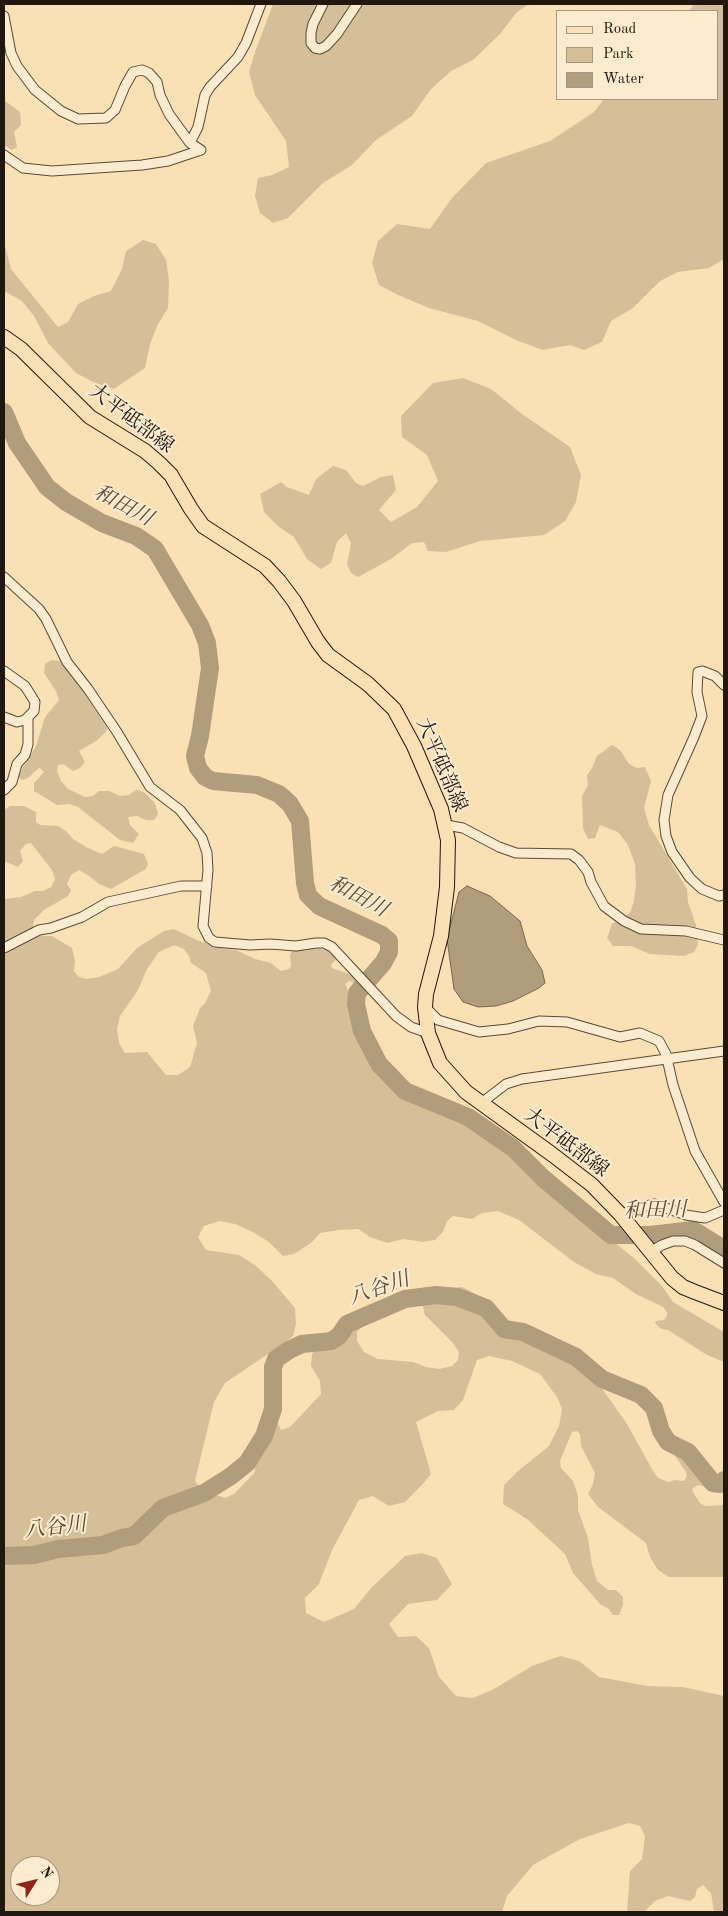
<!DOCTYPE html>
<html>
<head>
<meta charset="utf-8">
<style>
  body { margin:0 }
  #map { position:relative; width:728px; height:1916px; overflow:hidden; background:#fae1b5; font-family:"Old Standard TT",serif }
  canvas { display:block }
  .frame { position:absolute; inset:0; border:5px solid #22170e; pointer-events:none }
  .legend { position:absolute; left:556px; top:10px; width:162px; height:90px; box-sizing:border-box; background:#fceccf; border:1px solid #a59782; margin:0; padding:6px 9px; list-style:none; font-size:15px; color:#22170e }
  .legend li { display:flex; align-items:center; gap:10px; height:25px }
  .legend b { width:25px; border:1px solid #a59782 }
  .north { position:absolute; left:10px; top:1856px; width:50px; height:50px; box-sizing:border-box; background:#fceccf; border:1px solid #a59782; border-radius:50%; rotate:54deg; font-size:14px; font-weight:700; line-height:20px; text-align:center; color:#22170e }
  .north::after { content:''; display:block; margin:auto; width:18px; height:22px; background:#8f2418; clip-path:polygon(50% 0,100% 100%,50% 72%,0 100%) }
</style>
</head>
<body>
<div id="map">
<canvas width="728" height="1916"></canvas>
<div class="frame"></div>
<ul class="legend">
<li><b style="height:6px;background:#fae1b5"></b>Road</li>
<li><b style="height:14px;background:#d5bf99"></b>Park</li>
<li><b style="height:14px;background:#b19c7c"></b>Water</li>
</ul>
<div class="north">N</div>
</div>
<script>
const context = document.querySelector('canvas').getContext('2d');
context.lineJoin = 'round';
function fillPath(path, color) { context.fillStyle = color; context.fill(path, 'evenodd'); }
const poly = rows => new Path2D(rows.map(r => 'M' + r).join(''));
function trace(path, color, width, dash) { context.strokeStyle = color; context.lineWidth = width; context.lineCap = dash ? 'butt' : 'round'; context.setLineDash(dash || []); context.stroke(path); }
function drawText(font, color, halo, rows, align = 'center') {
  context.font = font + ' "Old Standard TT","Noto Serif JP",serif'; context.lineWidth = 4; context.setLineDash([]); context.textBaseline = 'middle'; context.strokeStyle = halo; context.fillStyle = color; for (const [text, x, y, turn = 0] of rows) {
    context.save(); context.translate(x, y); context.rotate((+turn || 0) * Math.PI / 180); context.textAlign = isNaN(turn) ? turn : align; if (halo) context.strokeText(text, 0, 0); context.fillText(text, 0, 0); context.restore();
  }
}
fillPath(poly([
  [273,4,529,4,517,12,500,34,473,60,451,71,431,89,412,116,376,140,352,165,323,183,288,218,273,223,260,213,255,196,258,178,272,175,289,167,286,141,255,95,249,72,254,55],
  [694,4,724,4,724,259,709,268,678,272,660,281,633,308,611,321,602,342,584,350,570,345,543,350,516,340,478,321,429,308,398,295,379,285,372,263,378,241,397,224,430,229,452,198,486,163,550,141,594,112,604,99,717,99,717,11,689,11],
  [4,100,20,112,21,125,14,132,17,147,12,150,4,145],
  [143,240,156,244,166,260,169,281,168,308,158,324,150,344,145,368,114,389,95,383,76,373,48,343,34,316,22,301,4,291,4,242,11,269,58,327,68,322,78,304,94,296,111,291,122,269,126,251],
  [463,378,491,389,522,414,570,447,581,475,576,502,565,521,544,535,480,541,446,552,428,551,424,542,412,543,391,559,358,577,351,573,347,564,351,543,346,533,337,542,331,563,321,569,307,559,294,537,279,527,264,512,260,494,281,482,287,487,309,495,316,479,333,466,346,470,356,483,363,486,381,477,393,475,396,490,379,510,391,522,417,507,438,481,427,455,402,437,401,416,433,383],
  [51,660,60,661,84,693,107,728,106,732,96,741,79,751,85,762,80,768,73,771,63,764,58,765,57,771,61,781,68,789,85,797,93,796,99,791,109,791,120,796,129,795,136,790,144,792,155,803,158,814,154,820,146,820,137,816,128,817,130,825,139,834,133,843,120,840,78,807,69,804,57,805,34,791,34,783,44,772,41,769,39,768,28,778,22,780,18,776,36,746,45,717,59,700,56,691,44,673,45,664],
  [612,745,620,750,629,764,637,768,645,767,651,781,644,808,649,825,687,889,688,902,696,925,698,945,694,952,684,956,650,954,631,946,613,946,607,938,612,924,630,913,634,901,636,885,635,864,628,845,618,832,600,825,595,838,588,839,583,828,582,796,588,785,587,775,592,768,597,756],
  [10,806,24,806,36,812,36,822,40,825,58,826,66,831,73,839,88,848,102,854,114,846,144,854,148,864,146,869,111,889,99,884,89,876,79,870,71,875,67,884,71,890,68,896,44,910,34,920,33,927,42,936,52,936,72,948,75,961,74,971,79,977,87,979,99,977,118,969,137,948,164,931,174,929,199,941,222,948,236,950,255,959,271,963,281,971,289,969,291,966,290,955,292,951,319,948,331,952,337,958,331,965,332,968,355,976,359,981,358,985,350,981,345,984,350,994,348,1001,348,1006,354,1014,354,1028,363,1052,381,1072,403,1093,459,1117,501,1144,555,1195,634,1258,662,1286,673,1302,724,1332,724,1362,707,1355,668,1330,661,1329,655,1323,656,1321,664,1320,667,1316,667,1312,663,1307,636,1294,613,1278,596,1274,574,1262,519,1220,498,1211,482,1213,472,1219,453,1216,447,1221,443,1232,435,1240,423,1242,404,1239,387,1243,370,1237,358,1229,339,1230,320,1233,311,1243,294,1254,283,1256,269,1242,253,1232,235,1224,219,1221,204,1226,198,1237,206,1250,239,1255,255,1265,272,1281,295,1308,296,1324,293,1336,284,1343,225,1383,214,1402,195,1481,201,1490,225,1498,234,1494,255,1472,252,1450,262,1426,271,1395,274,1396,276,1399,277,1421,281,1430,290,1427,321,1394,320,1381,311,1366,312,1354,321,1341,343,1325,388,1300,394,1298,396,1300,396,1306,389,1316,363,1326,357,1332,357,1341,364,1352,378,1359,413,1362,426,1367,439,1369,452,1366,458,1360,459,1352,452,1342,425,1315,422,1303,428,1296,439,1289,462,1287,488,1300,503,1325,510,1328,520,1328,551,1345,573,1353,583,1361,627,1424,652,1469,658,1478,669,1482,674,1480,684,1481,687,1476,686,1472,675,1456,676,1450,680,1450,685,1453,706,1481,712,1485,721,1488,724,1485,724,1492,698,1485,692,1489,694,1494,700,1503,705,1506,724,1505,724,1577,669,1577,658,1570,650,1557,646,1543,598,1507,588,1494,593,1484,595,1473,581,1446,580,1434,577,1431,572,1432,560,1461,561,1468,573,1481,578,1496,578,1510,588,1538,592,1565,597,1581,608,1590,616,1590,623,1597,623,1605,619,1615,613,1615,608,1608,601,1605,573,1573,565,1554,527,1519,503,1504,504,1485,518,1471,549,1446,559,1426,562,1409,557,1397,540,1374,512,1361,489,1356,477,1360,463,1400,454,1410,438,1411,416,1422,431,1474,422,1485,405,1502,389,1506,373,1496,359,1500,332,1550,319,1584,305,1598,306,1613,324,1622,354,1609,371,1588,405,1556,422,1553,437,1558,452,1584,437,1600,408,1604,389,1624,398,1637,416,1636,429,1648,439,1677,456,1696,473,1698,494,1689,532,1666,560,1656,579,1661,599,1677,647,1686,683,1687,724,1696,724,1912,714,1912,711,1893,703,1885,697,1889,695,1897,690,1901,668,1896,655,1901,644,1912,627,1912,630,1871,642,1859,645,1836,640,1826,629,1823,580,1839,533,1865,507,1896,502,1912,4,1912,4,899,21,897,35,891,43,891,51,887,55,879,52,870,31,843,26,844,20,851,23,861,18,867,4,861,4,810],
  [174,945,184,949,189,956,191,963,206,973,211,991,205,1003,200,1008,193,1026,197,1043,190,1067,178,1075,166,1075,147,1052,125,1053,119,1043,117,1029,120,1016,138,990,147,969,159,952],
  [20,1866,50,1866,50,1896,20,1896]
]), '#d5bf99');
const water = poly([
  [467,886,490,896,520,921,527,946,542,970,545,983,539,988,513,1001,496,1006,478,1007,463,1002,454,989,447,939,459,892,467,886]
]);
fillPath(water, '#b19c7c');
trace(water, '#786750', 1);
trace(poly([
  [4,412,17,443,47,487,66,502,102,523,136,536,155,549,200,625,207,643,210,668,200,736,195,756,198,768,205,777,213,781,257,785,279,794,290,804,300,821,305,883,308,895,319,906,382,935,389,941,389,952,383,963,357,993,356,1004,362,1031,379,1064,405,1091,468,1117,513,1148,543,1178,611,1235,650,1235,693,1230,724,1249],
  [4,1556,34,1555,58,1549,103,1545,122,1538,134,1536,163,1508,204,1493,231,1476,247,1463,264,1436,273,1409,273,1367,276,1359,289,1350,302,1344,331,1341,339,1336,347,1324,405,1299,436,1295,457,1297,486,1308,504,1329,523,1332,576,1357,602,1379,641,1395,654,1408,661,1431,668,1442,688,1452,713,1483,720,1484,724,1480]
]), '#b19c7c', 18);
const street = poly([
  [323,4,313,24,311,33,311,43,315,48,320,49,326,46,337,34,357,4],
  [4,16,11,53,17,66,35,90,61,111,78,119,106,118,115,110,125,86,133,72,142,70,149,73,157,82,160,95,169,114,190,143,201,150],
  [190,143,198,127,205,95,210,87,238,57,246,43,261,4],
  [4,155,23,168,52,171,142,165,168,161,201,150],
  [4,577,39,609,46,619,67,662,88,689,117,732,150,787,180,810,202,838,207,853,208,870,203,926,209,938,215,942,250,945,270,944,296,946,316,943,324,943,332,947,396,1016,411,1027,428,1033],
  [4,671,25,686,35,702,34,711,25,720,17,722,4,717],
  [724,685,715,676,702,671,698,672,697,692,702,716,694,737,668,795,664,820,666,836,672,852,690,878,702,889,719,896,724,895],
  [4,790,12,782,17,764,25,755,28,744,28,718],
  [446,825,463,828,499,847,516,853,571,854,579,860,588,872,591,882,604,906,624,921,641,929,686,931,724,940],
  [4,948,39,930,51,928,82,917,108,902,181,886,207,886],
  [425,1007,438,1020,479,1032,508,1029,539,1021,567,1022,620,1037,640,1033,659,1041,666,1054,673,1085,695,1151,724,1202],
  [480,1104,506,1084,522,1079,724,1051],
  [621,1215,636,1208,654,1204,686,1215,705,1218,724,1210],
  [650,1252,662,1245,673,1241,685,1241,695,1245,724,1263]
]);
const primary = poly([
  [4,337,21,349,90,417,145,451,159,463,171,475,191,509,203,526,265,566,279,581,294,601,318,642,328,655,368,684,394,709,414,746,441,809,448,840,447,887,441,936,426,994,425,1007,428,1033,440,1063,466,1092,553,1155,592,1185,621,1215,672,1278,683,1287,695,1292,724,1303]
]);
trace(street, '#584a38', 11);
trace(primary, '#22170e', 16);
trace(street, '#fceccf', 9);
trace(primary, '#fae1b5', 14);
drawText('20px', '#22170e', '#fceccf', [
  ["大平砥部線",131,419,37],
  ["大平砥部線",441,765,67],
  ["大平砥部線",566,1143,37]
]);
drawText('italic 21px', '#5b4c3a', '#fceccf', [
  ["和田川",123,506,28],
  ["和田川",358,897,28],
  ["和田川",655,1211,-2],
  ["八谷川",379,1289,-19],
  ["八谷川",55,1528,-7]
]);
</script>
</body>
</html>
